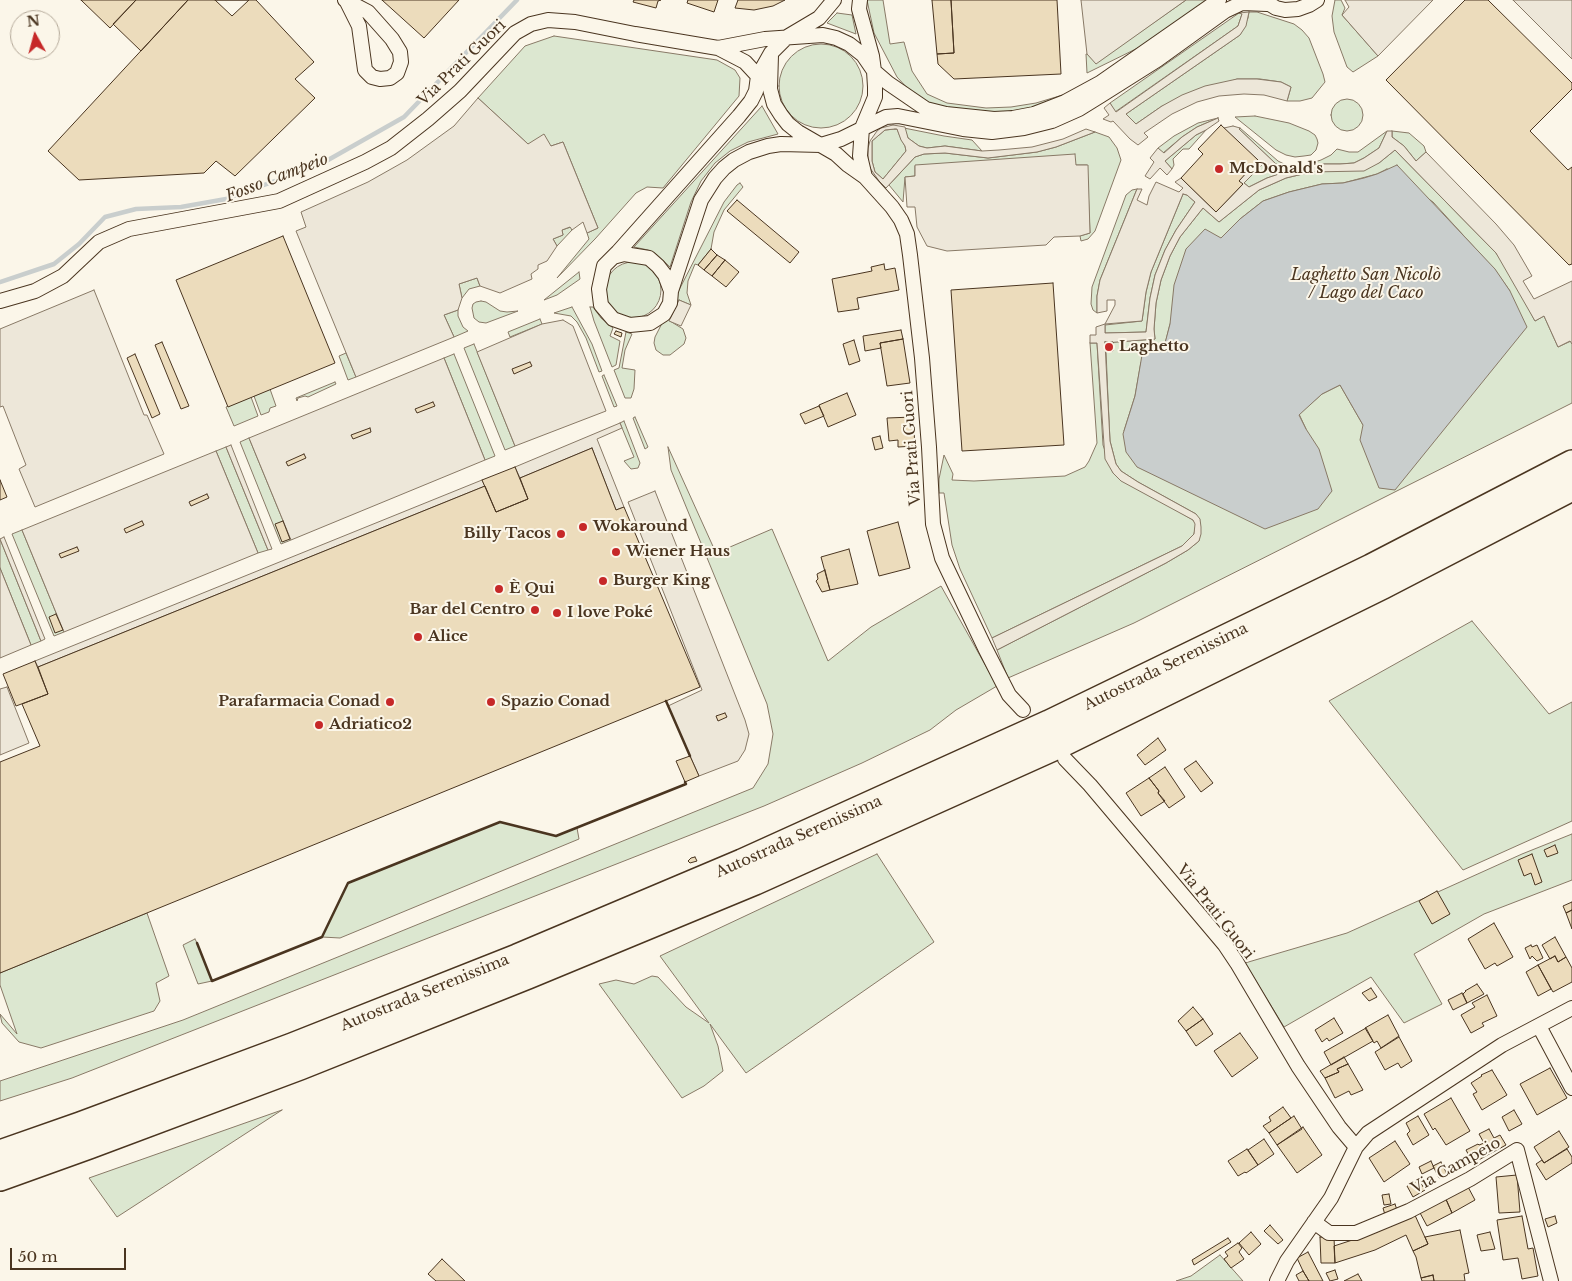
<!DOCTYPE html>
<html>
<head>
<meta charset="utf-8">
<style>
  body { margin:0 }
  #map { position:relative; width:1572px; height:1281px; overflow:hidden; background:#fbf6e9; font-family:"Libre Baskerville",serif }
  canvas { display:block }
  .north { position:absolute; left:10px; top:10px; width:50px; height:50px; box-sizing:border-box; background:#fbf6e9; border:1px solid #b4a999; border-radius:50%; rotate:353deg; font-size:14px; font-weight:700; line-height:20px; text-align:center; color:#4a3520 }
  .north::after { content:''; display:block; margin:auto; width:18px; height:22px; background:#c62828; clip-path:polygon(50% 0,100% 100%,50% 72%,0 100%) }
  .scale { position:absolute; left:10px; top:1248px; width:116px; height:22px; box-sizing:border-box; border:2px solid #4a3520; border-top:0; padding-left:6px; font-size:15px; line-height:18px; white-space:nowrap; color:#4a3520; -webkit-text-stroke:4px #fbf6e9; paint-order:stroke }
</style>
</head>
<body>
<div id="map">
<canvas width="1572" height="1281"></canvas>
<div class="north">N</div>
<div class="scale">50 m</div>
</div>
<script>
const context = document.querySelector('canvas').getContext('2d');
context.lineJoin = 'round';
function fillPath(path, color) { context.fillStyle = color; context.fill(path, 'evenodd'); }
const poly = rows => new Path2D(rows.map(r => 'M' + r).join(''));
function trace(path, color, width, dash) { context.strokeStyle = color; context.lineWidth = width; context.lineCap = dash ? 'butt' : 'round'; context.setLineDash(dash || []); context.stroke(path); }
function drawText(font, color, halo, rows, align = 'center') {
  context.font = font + ' "Libre Baskerville",serif'; context.lineWidth = 4; context.setLineDash([]); context.textBaseline = 'middle'; context.strokeStyle = halo; context.fillStyle = color; for (const [text, x, y, turn = 0] of rows) {
    context.save(); context.translate(x, y); context.rotate((+turn || 0) * Math.PI / 180); context.textAlign = isNaN(turn) ? turn : align; if (halo) context.strokeText(text, 0, 0); context.fillText(text, 0, 0); context.restore();
  }
}
const green = poly([
  [867,0,883,0,890,44,904,42,912,71,927,94,947,103,986,108,1011,107,1036,103,1076,91,1025,111,970,113,930,104,910,91,897,77,874,33,867,0],
  [1186,0,1211,0,1150,42,1087,73,1086,54,1087,54,1096,63,1186,0],
  [1335,0,1341,0,1345,8,1342,15,1378,56,1353,72,1347,67,1334,32,1332,16,1335,0],
  [1249,12,1257,12,1294,24,1302,30,1309,38,1323,74,1325,82,1312,98,1300,101,1287,101,1291,87,1281,82,1260,79,1237,79,1162,106,1136,124,1126,114,1240,35,1248,18,1249,12],
  [837,13,852,15,856,34,827,23,837,13],
  [1239,13,1242,14,1238,26,1115,112,1110,103,1239,13],
  [554,36,717,60,735,70,740,78,739,96,663,188,647,187,636,193,595,239,557,278,589,239,587,233,598,228,563,142,551,146,528,144,478,98,525,46,554,36],
  '779 86a42 42 0 1 1 84 0a42 42 0 1 1-84 0Z',
  '1331 115a16 16 0 1 1 32 0a16 16 0 1 1-32 0Z',
  [762,106,778,134,748,142,730,151,715,163,701,181,691,202,670,267,656,254,648,250,634,247,762,106],
  [1255,116,1289,123,1309,131,1315,135,1317,139,1318,143,1316,150,1311,155,1304,156,1295,157,1286,155,1276,150,1235,117,1255,116],
  [1218,118,1197,127,1182,137,1163,153,1158,148,1174,136,1198,123,1218,118],
  [904,128,944,136,972,140,982,151,945,146,927,148,919,146,908,138,904,128],
  [1240,128,1278,161,1290,167,1302,166,1321,160,1331,155,1337,149,1349,152,1358,152,1387,131,1379,148,1364,158,1354,163,1340,164,1323,164,1288,171,1276,164,1239,129,1240,128],
  [895,129,897,129,901,139,905,146,906,151,883,179,875,172,872,161,872,141,885,130,895,129],
  [1206,130,1189,149,1183,149,1173,159,1174,165,1172,169,1165,161,1196,135,1206,130],
  [1392,131,1409,133,1424,146,1426,152,1416,161,1404,146,1392,137,1392,131],
  [1095,132,1109,137,1117,148,1121,160,1095,231,1088,239,1081,241,1080,236,1090,233,1087,165,915,166,915,176,905,177,903,202,889,185,915,157,924,154,945,153,988,158,1037,152,1056,147,1095,132],
  [1395,150,1496,253,1510,273,1535,321,1544,316,1558,347,1571,341,1572,344,1572,403,1134,623,1008,678,997,650,1166,563,1188,550,1199,541,1196,514,1138,482,1121,471,1116,464,1110,441,1108,399,1106,351,1113,351,1113,342,1155,339,1154,329,1156,303,1161,280,1170,256,1180,237,1203,208,1219,222,1259,190,1286,178,1311,172,1328,171,1379,163,1395,150],
  [1387,169,1433,202,1495,270,1510,291,1363,425,1340,385,1322,394,1299,414,1306,429,1124,431,1135,396,1141,362,1168,355,1164,348,1170,324,1221,238,1240,219,1263,201,1289,192,1322,184,1343,183,1377,174,1387,169],
  [1265,162,1280,174,1267,178,1249,187,1244,183,1265,162],
  [740,183,743,187,724,210,714,232,711,249,698,265,695,264,688,281,687,293,691,305,679,300,670,321,683,329,686,338,684,344,670,355,663,355,656,350,654,343,655,337,724,202,737,185,740,183],
  [1137,189,1100,280,1097,296,1097,313,1093,310,1091,304,1092,287,1126,195,1132,190,1137,189],
  [1183,194,1187,195,1195,202,1176,230,1165,250,1155,275,1150,298,1146,332,1105,333,1105,325,1142,321,1146,292,1151,272,1183,194],
  [571,227,572,230,557,246,553,239,563,235,562,230,571,227],
  '605 290a28 28 0 1 1 56 0a28 28 0 1 1-56 0Z',
  [579,272,580,279,557,295,544,300,579,272],
  [477,278,480,286,469,289,462,298,459,284,477,278],
  [481,301,486,302,500,311,507,312,518,311,486,323,479,322,474,318,472,308,473,304,476,302,481,301],
  [572,307,592,344,602,371,599,372,586,338,577,322,571,316,554,313,572,307],
  [590,307,593,307,601,318,613,328,610,336,620,341,616,365,612,367,594,321,590,307],
  [458,310,458,316,463,327,468,331,454,337,444,315,458,310],
  [540,319,542,324,510,337,508,332,540,319],
  [626,332,632,334,625,350,622,368,635,370,634,389,631,398,625,398,614,370,619,368,626,332],
  [1090,343,1097,343,1103,445,1113,473,1193,520,1196,524,1194,534,1182,546,992,638,960,569,952,545,944,493,939,493,939,479,944,455,953,474,952,480,974,481,1065,476,1085,467,1089,461,1097,443,1090,343],
  [474,344,515,446,505,450,464,348,474,344],
  [346,353,356,377,348,380,339,356,346,353],
  [454,354,495,456,485,460,444,358,454,354],
  [604,375,617,406,614,407,602,376,604,375],
  [335,382,336,384,308,397,305,396,298,398,297,401,296,398,335,382],
  [270,389,276,406,270,408,269,412,261,415,254,396,270,389],
  [251,397,258,416,234,426,226,407,251,397],
  [635,417,648,447,645,449,633,418,635,417],
  [624,421,640,463,638,468,631,469,624,461,634,457,620,423,624,421],
  [249,438,291,540,281,544,240,442,249,438],
  [226,447,268,550,258,553,216,451,226,447],
  [668,447,716,553,772,529,828,661,871,627,941,586,997,686,956,710,930,730,862,763,764,806,72,1078,0,1101,0,1081,183,1020,753,788,768,764,773,734,767,704,671,470,668,447],
  [22,530,64,632,54,636,12,534,22,530],
  [0,539,41,641,31,645,0,568,0,539],
  [1472,621,1549,714,1572,702,1572,821,1463,870,1329,701,1472,621],
  [500,822,556,836,577,828,579,839,340,938,322,937,348,883,500,822],
  [1572,834,1572,880,1484,914,1414,954,1442,1004,1404,1023,1371,977,1284,1027,1245,963,1347,933,1522,854,1572,834],
  [877,854,934,942,746,1073,710,1024,718,1046,723,1071,704,1086,682,1098,599,984,616,980,634,984,652,976,658,977,686,1007,709,1023,660,956,877,854],
  [147,913,169,976,156,983,160,1001,154,1011,41,1048,19,1042,2,1023,0,1014,17,1034,0,985,0,973,147,913],
  [195,939,197,943,212,981,198,984,183,945,195,939],
  [282,1110,117,1217,89,1178,282,1110],
  [1220,1255,1243,1281,1176,1281,1191,1276,1220,1255]
]);
fillPath(green, '#dce7d0');
trace(green, '#887966', 1);
const parking = poly([
  [1081,0,1186,0,1096,64,1087,54,1081,0],
  [1345,0,1433,0,1378,56,1342,15,1349,7,1345,0],
  [1513,0,1572,0,1572,59,1513,0],
  [1249,12,1246,26,1240,35,1126,114,1136,124,1162,106,1182,95,1205,86,1237,79,1257,79,1281,82,1291,87,1287,101,1264,95,1244,94,1219,96,1197,102,1172,114,1144,133,1148,137,1138,145,1130,139,1113,121,1111,122,1103,119,1109,115,1104,108,1110,103,1116,112,1238,26,1242,14,1239,13,1249,12],
  [478,98,528,144,544,134,551,146,563,142,598,228,587,233,583,222,572,230,570,227,562,230,563,235,553,239,557,246,547,261,538,265,538,269,531,274,532,279,500,293,480,286,477,278,459,284,462,298,458,310,444,315,454,337,356,377,296,231,306,227,301,212,368,182,407,160,454,126,478,98],
  [1218,118,1219,121,1206,130,1196,135,1165,161,1172,169,1167,175,1160,168,1150,179,1145,176,1154,162,1150,158,1158,148,1164,153,1182,137,1197,127,1218,118],
  [893,125,905,127,908,138,919,146,927,148,945,146,982,151,999,150,1032,147,1063,139,1086,129,1095,132,1056,147,1037,152,988,158,945,153,924,154,915,157,886,188,879,181,870,168,868,160,868,148,870,141,877,131,881,128,893,125],
  [895,129,897,129,901,140,905,146,906,151,883,179,875,172,872,161,872,141,885,130,895,129],
  [1233,126,1240,128,1239,129,1276,164,1289,170,1323,164,1340,164,1354,163,1364,158,1379,148,1387,131,1392,131,1392,137,1404,146,1416,161,1426,152,1496,224,1514,245,1532,276,1523,281,1534,299,1572,281,1572,344,1570,341,1558,347,1544,316,1535,321,1496,253,1395,150,1379,163,1364,171,1311,172,1286,178,1259,190,1219,222,1203,208,1180,237,1170,256,1161,280,1156,303,1154,329,1155,339,1105,343,1110,441,1116,464,1121,471,1138,482,1196,514,1200,519,1201,527,1201,534,1199,541,1188,550,1166,563,997,650,992,638,1182,546,1194,534,1195,524,1193,520,1121,481,1113,473,1105,459,1097,343,1090,343,1090,335,1096,335,1096,327,1105,324,1115,305,1115,300,1107,300,1107,311,1097,313,1097,296,1100,280,1137,189,1142,189,1137,200,1147,205,1149,196,1156,182,1179,192,1183,188,1175,182,1181,178,1216,212,1242,185,1239,181,1224,128,1233,126],
  [1265,162,1279,174,1267,178,1249,187,1244,183,1265,162],
  [1183,194,1187,195,1195,202,1176,230,1165,250,1155,275,1150,298,1146,332,1105,333,1105,324,1142,321,1146,292,1151,272,1183,194],
  [1075,154,1076,165,1088,165,1090,233,1080,236,1054,237,1046,245,947,251,927,246,917,227,915,207,907,207,905,177,915,176,915,165,1075,154],
  [94,290,144,415,147,415,164,454,35,507,19,469,26,465,3,406,0,407,0,329,94,290],
  [679,300,691,305,681,326,669,321,679,300],
  [563,320,573,326,606,411,515,446,477,352,542,324,563,320],
  [444,358,485,460,291,540,249,438,444,358],
  [620,423,622,428,597,439,624,507,616,510,592,448,520,478,515,467,620,423],
  [231,445,272,549,268,550,226,447,231,445],
  [216,451,258,553,64,632,22,530,216,451],
  [482,480,485,486,38,667,35,661,482,480],
  [655,491,745,720,749,734,745,750,738,761,699,776,668,706,702,690,628,502,655,491],
  [4,537,45,639,41,641,0,539,4,537],
  [0,568,31,645,0,658,0,568],
  [7,687,29,743,0,755,0,689,7,687]
]);
fillPath(parking, '#ede7d9');
trace(parking, '#887966', 1);
const water = poly([
  [1397,165,1495,269,1510,291,1527,327,1395,490,1379,488,1360,440,1363,425,1340,385,1322,394,1299,415,1306,429,1319,449,1332,491,1318,509,1265,529,1137,467,1126,452,1123,434,1135,396,1142,355,1164,347,1170,324,1174,285,1186,249,1205,229,1221,238,1240,219,1263,201,1289,192,1322,184,1343,183,1364,178,1377,174,1397,165]
]);
fillPath(water, '#c9cecd');
trace(water, '#887966', 1);
trace(poly([
  [0,282,54,264,79,244,105,217,136,209,181,207,226,199,321,164,404,117,517,0]
]), '#c9cecd', 4.5);
const building = poly([
  [81,0,136,0,110,28,81,0],
  [136,0,188,0,141,51,113,24,136,0],
  [188,0,256,0,314,62,295,79,315,98,235,176,216,161,204,173,79,180,48,151,188,0],
  [215,0,249,0,232,16,215,0],
  [382,0,459,0,424,38,382,0],
  [634,0,661,0,658,1,656,8,633,2,634,0],
  [688,0,718,0,714,12,687,3,688,0],
  [738,0,785,0,773,6,754,10,735,8,738,0],
  [932,0,951,0,954,53,937,54,932,0],
  [951,0,1057,0,1061,74,954,79,938,64,937,54,954,53,951,0],
  [1465,0,1488,0,1572,83,1572,89,1530,131,1568,170,1572,167,1572,264,1569,265,1386,80,1465,0],
  [1221,125,1258,160,1239,181,1243,184,1216,212,1181,178,1203,154,1198,149,1221,125],
  [737,200,799,252,790,263,727,211,737,200],
  [283,236,335,363,228,407,176,280,283,236],
  [711,249,717,255,704,270,698,265,711,249],
  [717,255,725,260,712,276,704,270,717,255],
  [725,260,739,272,726,287,712,276,725,260],
  [884,264,885,270,895,268,899,290,857,298,859,309,838,312,832,279,872,271,871,267,884,264],
  [1053,283,1064,445,962,451,951,290,1053,283],
  [901,330,903,339,880,343,881,348,865,351,863,336,901,330],
  [616,331,622,333,621,337,614,334,616,331],
  [903,339,910,383,887,386,880,343,903,339],
  [854,340,860,361,849,365,843,344,854,340],
  [162,342,189,406,181,409,155,345,162,342],
  [1105,342,1113,342,1113,351,1106,351,1105,342],
  [135,354,160,414,152,418,127,358,135,354],
  [530,362,532,366,514,374,512,369,530,362],
  [847,393,856,415,828,427,819,405,847,393],
  [433,402,435,406,417,413,415,409,433,402],
  [819,406,824,416,805,424,800,414,819,406],
  [913,417,915,446,898,447,898,440,889,441,887,418,913,417],
  [370,428,371,432,353,439,351,435,370,428],
  [880,436,883,448,875,450,872,438,880,436],
  [592,448,616,510,624,507,700,687,0,973,0,762,40,746,22,704,48,694,38,667,485,486,496,512,528,499,520,478,592,448],
  [304,454,306,458,288,466,286,462,304,454],
  [515,467,528,499,496,512,482,480,515,467],
  [0,480,7,497,0,500,0,480],
  [207,494,209,498,191,506,189,502,207,494],
  [142,521,144,525,126,533,124,529,142,521],
  [283,521,290,539,282,542,275,524,283,521],
  [898,522,910,568,879,576,867,531,898,522],
  [77,547,79,551,61,558,59,554,77,547],
  [849,549,858,584,830,590,821,557,849,549],
  [825,570,830,590,822,592,816,581,818,579,817,574,825,570],
  [56,614,63,630,55,633,49,617,56,614],
  [35,661,48,694,16,706,3,674,35,661],
  [725,713,727,717,718,721,716,716,725,713],
  [1158,738,1166,750,1145,765,1137,755,1158,738],
  [690,756,699,776,685,782,676,761,690,756],
  [1196,761,1213,783,1201,792,1184,769,1196,761],
  [1165,767,1185,797,1169,808,1158,793,1159,791,1149,778,1165,767],
  [1149,778,1159,791,1158,793,1165,801,1141,816,1126,793,1149,778],
  [1555,845,1558,853,1547,857,1544,850,1555,845],
  [1532,854,1542,882,1535,885,1531,873,1524,876,1518,860,1532,854],
  [695,857,697,861,690,863,688,861,691,858,695,857],
  [1437,891,1450,914,1432,924,1419,901,1437,891],
  [1572,902,1572,910,1566,913,1563,906,1572,902],
  [1572,910,1572,929,1566,913,1572,910],
  [1494,923,1513,957,1497,966,1495,963,1485,969,1468,939,1494,923],
  [1555,937,1566,957,1558,962,1555,956,1550,959,1542,945,1555,937],
  [1531,945,1532,947,1537,945,1543,958,1537,961,1532,956,1530,959,1525,948,1531,945],
  [1555,956,1558,962,1566,957,1572,968,1572,982,1553,992,1538,965,1555,956],
  [1538,965,1551,989,1538,996,1526,972,1538,965],
  [1477,984,1484,994,1467,1003,1463,994,1466,991,1465,991,1477,984],
  [1371,988,1377,997,1369,1001,1362,993,1371,988],
  [1462,993,1467,1003,1453,1010,1448,1000,1462,993],
  [1487,995,1497,1016,1482,1023,1484,1026,1471,1033,1461,1015,1475,1007,1472,1003,1487,995],
  [1193,1007,1203,1019,1186,1031,1178,1021,1193,1007],
  [1388,1015,1399,1036,1381,1048,1377,1041,1374,1043,1365,1028,1388,1015],
  [1334,1018,1343,1033,1329,1041,1327,1038,1322,1042,1315,1030,1334,1018],
  [1203,1019,1213,1034,1196,1046,1186,1031,1203,1019],
  [1366,1028,1373,1041,1331,1065,1324,1052,1366,1028],
  [1240,1033,1258,1058,1232,1077,1214,1051,1240,1033],
  [1399,1037,1412,1061,1401,1068,1398,1063,1385,1070,1375,1052,1399,1037],
  [1344,1057,1348,1064,1337,1069,1339,1072,1325,1078,1320,1071,1344,1057],
  [1348,1064,1363,1090,1351,1095,1349,1091,1335,1098,1325,1078,1339,1072,1337,1069,1348,1064],
  [1550,1068,1567,1098,1537,1115,1520,1084,1550,1068],
  [1492,1070,1507,1095,1482,1110,1473,1094,1477,1092,1471,1083,1482,1076,1481,1075,1492,1070],
  [1451,1098,1470,1131,1446,1145,1435,1128,1433,1130,1424,1114,1451,1098],
  [1283,1107,1291,1118,1269,1133,1263,1126,1271,1121,1269,1117,1283,1107],
  [1514,1110,1522,1124,1509,1131,1502,1117,1514,1110],
  [1294,1116,1302,1129,1277,1145,1269,1133,1294,1116],
  [1418,1116,1429,1135,1413,1145,1407,1134,1410,1131,1406,1123,1418,1116],
  [1303,1127,1322,1155,1297,1173,1277,1145,1303,1127],
  [1489,1129,1494,1138,1500,1135,1506,1145,1473,1163,1466,1150,1478,1144,1479,1145,1484,1143,1479,1134,1489,1129],
  [1559,1131,1569,1147,1544,1163,1534,1147,1559,1131],
  [1264,1139,1274,1154,1258,1165,1248,1150,1264,1139],
  [1395,1141,1410,1164,1384,1182,1369,1158,1395,1141],
  [1247,1149,1258,1165,1246,1173,1245,1172,1238,1176,1228,1161,1247,1149],
  [1567,1149,1572,1157,1572,1163,1546,1180,1536,1164,1542,1160,1544,1163,1567,1149],
  [1431,1161,1434,1168,1422,1174,1419,1167,1431,1161],
  [1441,1162,1447,1174,1439,1178,1433,1166,1441,1162],
  [1517,1175,1520,1212,1499,1213,1496,1177,1517,1175],
  [1419,1180,1425,1190,1413,1197,1407,1186,1419,1180],
  [1467,1185,1475,1200,1452,1213,1445,1197,1467,1185],
  [1389,1194,1391,1204,1384,1205,1382,1195,1389,1194],
  [1445,1197,1452,1213,1427,1226,1419,1211,1445,1197],
  [1395,1204,1397,1210,1385,1215,1383,1208,1395,1204],
  [1414,1213,1428,1244,1413,1251,1406,1235,1375,1250,1335,1263,1334,1246,1377,1232,1414,1213],
  [1522,1216,1528,1249,1533,1248,1538,1276,1522,1279,1518,1258,1503,1260,1497,1220,1522,1216],
  [1555,1216,1557,1223,1548,1227,1545,1219,1555,1216],
  [1270,1225,1283,1240,1278,1244,1264,1231,1270,1225],
  [1460,1230,1469,1273,1464,1274,1465,1281,1434,1281,1433,1275,1421,1278,1416,1257,1413,1251,1428,1244,1425,1237,1460,1230],
  [1251,1232,1261,1244,1249,1255,1239,1243,1251,1232],
  [1490,1232,1495,1249,1481,1251,1477,1235,1490,1232],
  [1320,1237,1334,1237,1335,1263,1321,1263,1320,1237],
  [1228,1238,1231,1242,1194,1265,1192,1260,1228,1238],
  [1238,1243,1242,1248,1239,1252,1244,1259,1231,1268,1224,1259,1228,1256,1225,1252,1238,1243],
  [1308,1252,1323,1281,1309,1281,1303,1271,1297,1258,1308,1252],
  [442,1259,465,1281,436,1281,428,1274,442,1259],
  [1335,1270,1338,1279,1330,1281,1326,1273,1335,1270],
  [1303,1271,1309,1281,1299,1281,1296,1275,1303,1271],
  [1358,1274,1362,1281,1344,1281,1358,1274],
  [1433,1275,1434,1281,1422,1281,1421,1278,1433,1275]
]);
fillPath(building, '#ecdcbc');
trace(building, '#4a3520', 1);
const street = poly([
  [345,0,368,12,392,39,400,52,401,62,397,73,390,78,380,79,372,77,365,70,359,26,346,0],
  [834,0,819,18,787,37,771,53,758,76,756,91,751,101,739,116,618,252,604,266,599,289,601,305,613,319,630,325,650,323,664,314,670,303,671,291,701,200,715,178,724,168,734,160,749,152,768,146,781,144,821,145,841,139,886,117,898,116,963,129,992,132,1024,128,1052,121,1079,109,1100,96,1157,60,1225,11,1242,3,1267,4],
  [860,0,859,9,872,56,874,71,875,87,875,97,862,128,860,156,865,177],
  [1263,0,1276,8,1285,10,1298,9,1309,5,1317,0],
  [718,48,745,62,758,76],
  [771,55,770,89,774,104,781,115,788,124,798,132,836,154,848,165,865,177,892,207,901,220,907,234,910,255,922,358,929,447,933,524,942,558,985,648,1009,695,1023,710],
  [613,257,624,254,649,258,658,266,665,275,671,291],
  [0,301,35,291,63,276,99,242,129,229,279,201,365,162,391,148,428,119,460,91,515,33,531,24,548,20,575,22,635,34,718,48,765,39,823,35,836,38,849,44,863,55,874,71,888,83,926,109,946,114,994,119,1013,118,1034,114,1065,102,1100,83,1219,0],
  [1065,759,1090,785,1225,945,1237,963,1298,1066,1339,1127,1356,1147],
  [1539,1026,1572,1088],
  [1314,1222,1329,1233,1356,1233,1409,1211,1470,1179,1517,1150,1551,1281],
  [1277,1281,1287,1261,1331,1198,1356,1147,1368,1133,1502,1045,1572,1008]
]);
const highway = poly([
  [0,1153,80,1125,292,1046,517,957,742,862,1049,723,1371,567,1572,463],
  [0,1178,89,1146,300,1067,528,976,755,882,1062,744,1383,586,1572,488]
]);
trace(street, '#4a3520', 16);
trace(highway, '#4a3520', 28);
trace(street, '#fbf6e9', 14);
trace(highway, '#fbf6e9', 25);
trace(poly([
  [666,701,690,756],
  [197,943,212,981,322,937,348,883,500,822,556,836,686,784,685,782]
]), '#4a3520', 2.5);
for (const [x, y, r, color] of [
  [1219,169,5,"#c62828"],
  [1109,347,5,"#c62828"],
  [583,527,5,"#c62828"],
  [561,534,5,"#c62828"],
  [616,552,5,"#c62828"],
  [603,581,5,"#c62828"],
  [499,589,5,"#c62828"],
  [535,610,5,"#c62828"],
  [557,613,5,"#c62828"],
  [418,637,5,"#c62828"],
  [390,702,5,"#c62828"],
  [491,702,5,"#c62828"],
  [319,725,5,"#c62828"]
]) { const dot = new Path2D(); dot.arc(x, y, r, 0, 2 * Math.PI); context.fillStyle = color; context.fill(dot); trace(dot, '#fbf6e9', 2); }
drawText('15px', '#4a3520', '#fbf6e9', [
  ["Via Prati Guori",462,63,-44],
  ["Via Prati Guori",912,448,-94],
  ["Autostrada Serenissima",1166,667,-26],
  ["Autostrada Serenissima",799,837,-24],
  ["Via Prati Guori",1215,912,52],
  ["Autostrada Serenissima",425,993,-22],
  ["Via Campeio",1456,1166,-29]
]);
drawText('bold 15px', '#4a3520', '#fbf6e9', [
  ["McDonald's",1229,169],
  ["Laghetto",1119,347],
  ["Wokaround",593,527],
  ["Billy Tacos",551,534,"right"],
  ["Wiener Haus",626,552],
  ["Burger King",613,581],
  ["È Qui",509,589],
  ["Bar del Centro",525,610,"right"],
  ["I love Poké",567,613],
  ["Alice",428,637],
  ["Parafarmacia Conad",380,702,"right"],
  ["Spazio Conad",501,702],
  ["Adriatico2",329,725]
], 'left');
drawText('italic 16px', '#4a3520', '#fbf6e9', [
  ["Fosso Campeio",277,178,-21],
  ["Laghetto San Nicolò",1366,275],
  ["/ Lago del Caco",1366,293]
]);
</script>
</body>
</html>
